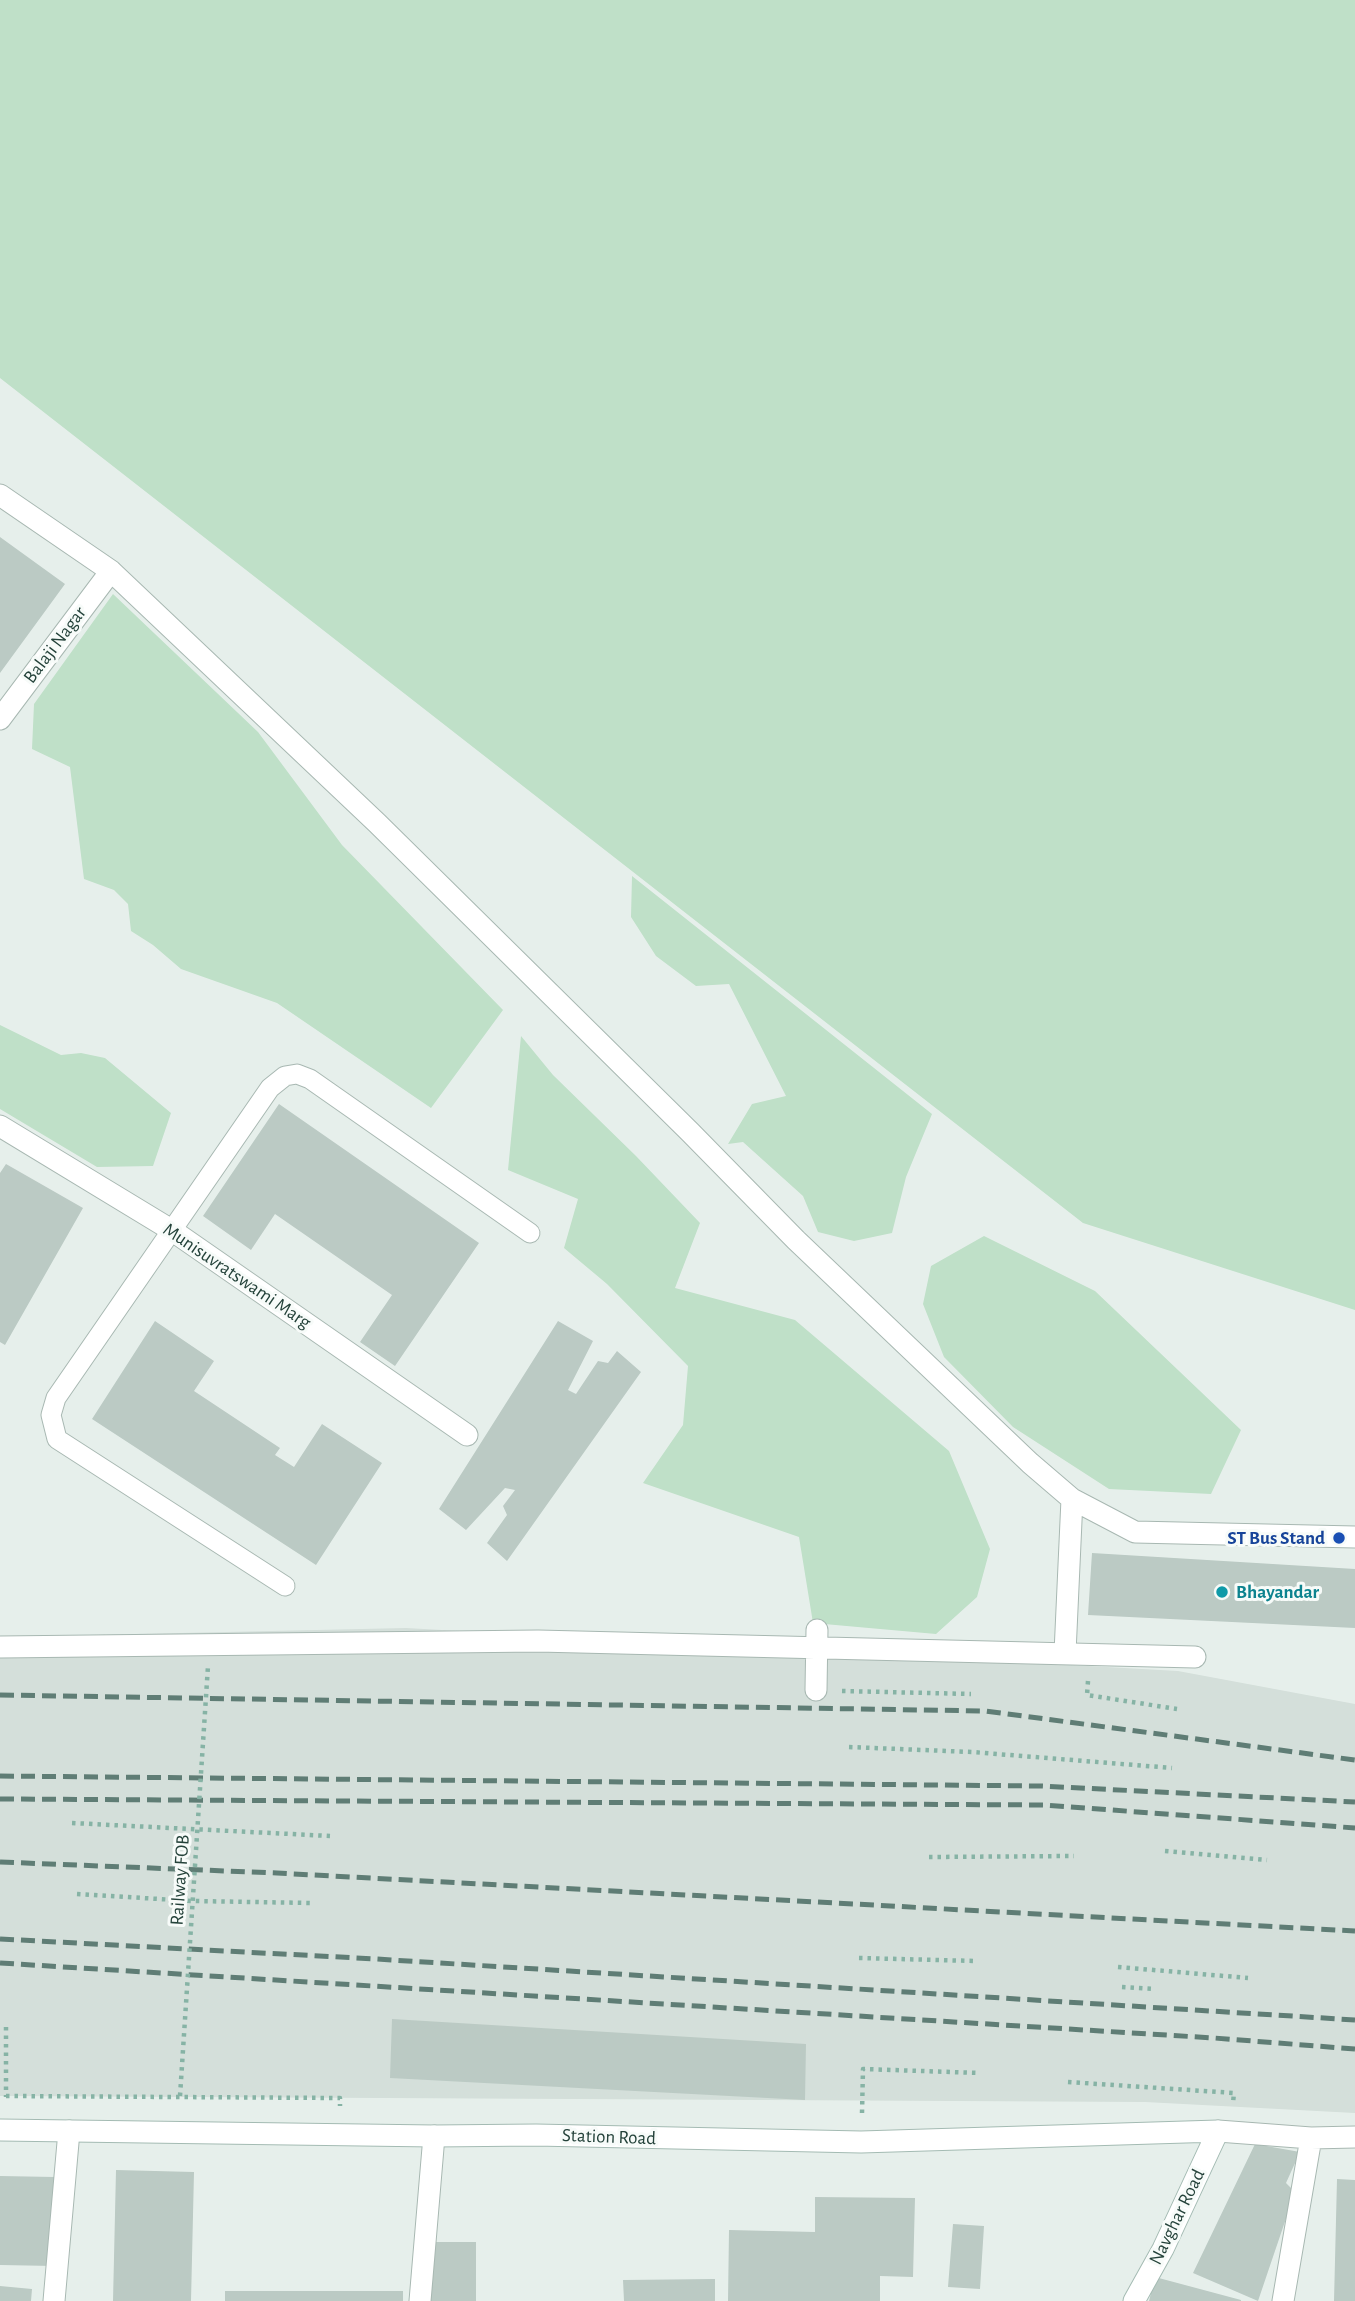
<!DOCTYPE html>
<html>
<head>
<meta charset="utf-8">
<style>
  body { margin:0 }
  canvas { display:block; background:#e6efeb }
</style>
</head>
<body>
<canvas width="1355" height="2301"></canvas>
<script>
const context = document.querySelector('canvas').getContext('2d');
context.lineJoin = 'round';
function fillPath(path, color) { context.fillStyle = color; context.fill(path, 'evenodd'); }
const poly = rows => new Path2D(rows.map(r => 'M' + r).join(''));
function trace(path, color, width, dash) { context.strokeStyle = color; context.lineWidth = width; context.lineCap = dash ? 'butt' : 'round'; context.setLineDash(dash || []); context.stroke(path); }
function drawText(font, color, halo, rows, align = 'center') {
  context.font = font + ' "Alegreya Sans",sans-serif'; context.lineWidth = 6; context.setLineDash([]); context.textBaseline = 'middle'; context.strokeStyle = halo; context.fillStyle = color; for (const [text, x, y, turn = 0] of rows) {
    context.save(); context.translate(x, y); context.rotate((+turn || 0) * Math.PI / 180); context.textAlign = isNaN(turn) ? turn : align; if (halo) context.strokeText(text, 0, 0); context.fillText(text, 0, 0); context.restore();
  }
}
fillPath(poly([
  [406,1628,1178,1671,1355,1704,1355,2113,1145,2102,0,2096,0,1637]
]), '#d4dfda');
fillPath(poly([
  [0,0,1355,0,1355,1310,1083,1223,0,378],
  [113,594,258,732,342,845,503,1010,431,1108,277,1003,181,969,153,945,131,931,128,904,114,890,84,879,70,767,32,749,34,704],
  [632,876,932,1114,906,1177,892,1233,854,1241,818,1232,803,1196,743,1142,728,1144,752,1104,786,1096,729,984,696,986,656,956,631,917],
  [0,1025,61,1055,81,1053,105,1058,171,1113,153,1166,97,1167,0,1109],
  [521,1036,553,1075,636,1156,700,1223,675,1288,795,1320,949,1451,990,1549,977,1597,936,1634,813,1623,799,1537,643,1483,683,1425,688,1366,607,1284,564,1248,578,1199,508,1170],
  [984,1236,1095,1291,1241,1430,1211,1494,1109,1489,1013,1427,944,1357,923,1304,931,1266]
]), '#bfe0c8');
fillPath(poly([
  [0,537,65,584,0,673],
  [279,1104,479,1243,395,1366,360,1342,392,1295,275,1214,251,1250,203,1216],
  [6,1164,83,1208,5,1345,0,1342,0,1173],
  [155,1321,214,1361,194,1391,280,1448,275,1455,294,1467,322,1424,382,1463,316,1565,92,1419],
  [558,1321,593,1341,568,1390,576,1394,598,1361,608,1363,617,1351,641,1372,507,1561,487,1543,507,1515,503,1506,515,1490,505,1488,466,1530,439,1509],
  [1092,1553,1355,1569,1355,1628,1088,1615],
  [392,2019,806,2044,805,2100,390,2078],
  [1255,2144,1300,2152,1286,2183,1295,2192,1258,2301,1193,2273],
  [116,2170,194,2172,191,2301,113,2301],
  [0,2176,55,2177,54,2266,0,2265],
  [1337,2179,1355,2180,1355,2301,1334,2301],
  [815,2197,915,2198,913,2277,880,2276,880,2301,728,2301,729,2230,815,2232],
  [953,2224,984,2226,980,2289,948,2287],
  [427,2242,476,2242,476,2301,427,2301],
  [1155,2277,1241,2300,1241,2301,1149,2301],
  [715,2279,715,2301,624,2301,623,2280],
  [0,2286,32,2289,31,2301,0,2301],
  [225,2291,403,2291,403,2301,225,2301]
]), '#bbcac4');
const service = poly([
  [285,1586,57,1439,51,1415,56,1398,270,1088,285,1076,297,1074,310,1079,530,1233]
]);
const pedestrian = poly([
  [0,1647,538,1641,1195,1657],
  [816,1690,817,1630]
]);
const minor = poly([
  [0,495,111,571,377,823,690,1132,796,1240,1030,1463,1072,1499,1135,1532,1355,1537],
  [0,719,111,571],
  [0,1126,173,1231,467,1435],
  [1065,1653,1072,1499],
  [1218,2131,1311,2138,1355,2137],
  [54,2301,69,2131],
  [420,2301,434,2136],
  [1283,2301,1311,2138]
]);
const secondary = poly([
  [0,2130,434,2136,536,2135,861,2142,1218,2131,1163,2249,1134,2301]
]);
trace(service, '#a8b8b2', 21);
trace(pedestrian, '#a8b8b2', 23);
trace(minor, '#a8b8b2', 23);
trace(secondary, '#a4bbb3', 23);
trace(poly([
  [1088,1681,1087,1695,1177,1709],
  [842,1691,971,1694],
  [849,1747,972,1752,1172,1768],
  [72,1823,330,1836],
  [1165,1851,1267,1860],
  [929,1857,1074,1856],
  [77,1894,192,1901,313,1903],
  [859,1958,977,1961],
  [1118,1967,1248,1978],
  [1122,1987,1154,1989],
  [6,2027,6,2097],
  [1068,2082,1234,2093,1233,2103],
  [6,2096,340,2098,340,2106],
  [862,2113,863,2069,980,2073]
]), '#86b3a5', 4.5, [3.5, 5]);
trace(service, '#fff', 19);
trace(pedestrian, '#fff', 21);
trace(minor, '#fff', 21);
trace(secondary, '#fff', 21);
trace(poly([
  [0,1695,985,1711,1355,1760],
  [0,1776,1041,1786,1355,1802],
  [0,1799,1044,1805,1355,1828],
  [0,1862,277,1873,1355,1931],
  [0,1939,376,1959,1355,2020],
  [0,1963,1214,2038,1355,2049]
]), '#5f7d75', 5, [14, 7]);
trace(poly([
  [180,2096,208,1666]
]), '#86b3a5', 4.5, [3.5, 5]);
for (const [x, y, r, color] of [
  [1339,1538,7,"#1a4fb4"],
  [1222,1592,7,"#0f9aa8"]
]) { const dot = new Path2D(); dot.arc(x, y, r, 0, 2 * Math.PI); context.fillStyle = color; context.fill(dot); trace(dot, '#f7fbf9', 2.5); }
drawText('19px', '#24423a', '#f7fbf9', [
  ["Balaji Nagar",55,645,-53],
  ["Munisuvratswami Marg",237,1276,34],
  ["Railway FOB",180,1880,-86],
  ["Station Road",609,2137,2],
  ["Navghar Road",1177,2217,-64]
]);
drawText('bold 19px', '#164399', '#f7fbf9', [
  ["ST Bus Stand",1325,1538]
], 'right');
drawText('bold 19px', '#0d838f', '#f7fbf9', [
  ["Bhayandar",1236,1592]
], 'left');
</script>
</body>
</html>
